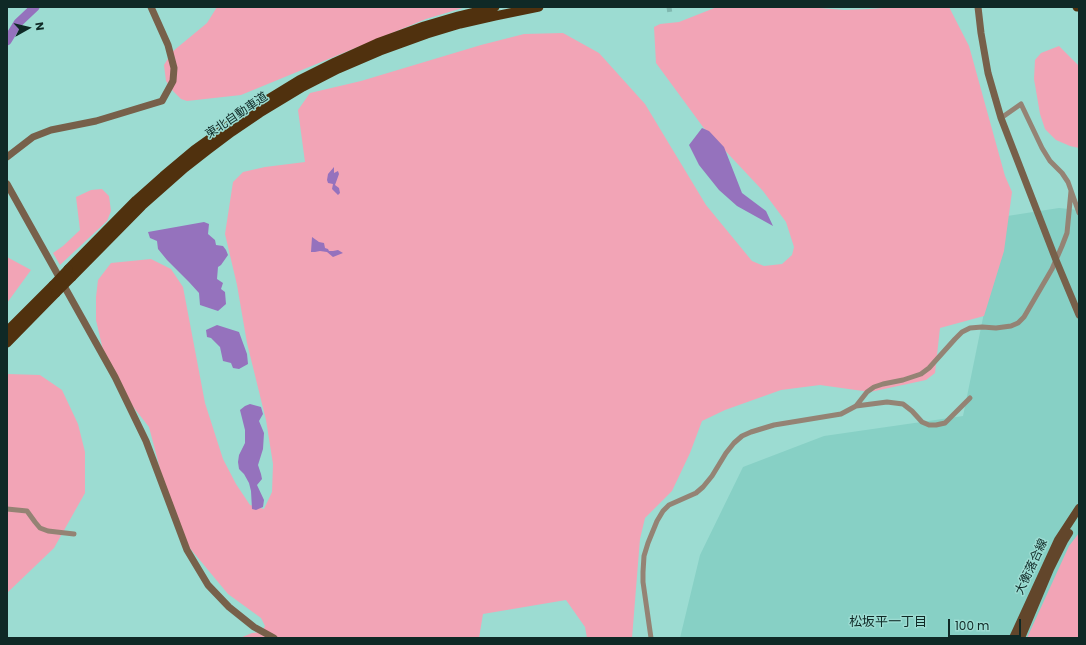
<!DOCTYPE html>
<html>
<head>
<meta charset="utf-8">
<style>
  body { margin:0 }
  #map { position:relative; width:1086px; height:645px; overflow:hidden; background:#9cdcd2; font-family:Poppins,sans-serif }
  canvas { display:block }
  .frame { position:absolute; inset:0; border:8px solid #0f2926; pointer-events:none }
  .north { position:absolute; left:8px; top:8px; width:40px; height:40px; -webkit-text-stroke:3px #9cdcd2; paint-order:stroke; rotate:82deg; font-size:11px; font-weight:700; line-height:16px; text-align:center; color:#0f2926 }
  .north::after { content:''; display:block; margin:auto; width:14px; height:18px; background:#0f2926; clip-path:polygon(50% 0,100% 100%,50% 72%,0 100%) }
  .scale { position:absolute; left:948px; top:619px; width:73px; height:18px; box-sizing:border-box; border:2px solid #0f2926; border-top:0; padding-left:5px; font-size:12px; line-height:14px; white-space:nowrap; color:#0f2926; -webkit-text-stroke:3px #9cdcd2; paint-order:stroke }
</style>
</head>
<body>
<div id="map">
<canvas width="1086" height="645"></canvas>
<div class="frame"></div>
<div class="north">N</div>
<div class="scale">100 m</div>
</div>
<script>
const context = document.querySelector('canvas').getContext('2d');
context.lineJoin = 'round';
function fillPath(path, color) { context.fillStyle = color; context.fill(path, 'evenodd'); }
const poly = rows => new Path2D(rows.map(r => 'M' + r).join(''));
function trace(path, color, width, dash) { context.strokeStyle = color; context.lineWidth = width; context.lineCap = dash ? 'butt' : 'round'; context.setLineDash(dash || []); context.stroke(path); }
function drawText(font, color, halo, rows, align = 'center') {
  context.font = font + ' Poppins,"Noto Sans JP",sans-serif'; context.lineWidth = 3; context.setLineDash([]); context.textBaseline = 'middle'; context.strokeStyle = halo; context.fillStyle = color; for (const [text, x, y, turn = 0] of rows) {
    context.save(); context.translate(x, y); context.rotate((+turn || 0) * Math.PI / 180); context.textAlign = isNaN(turn) ? turn : align; if (halo) context.strokeText(text, 0, 0); context.fillText(text, 0, 0); context.restore();
  }
}
fillPath(poly([
  [1059,208,1079,210,1079,638,680,638,700,555,743,467,824,436,963,416,986,303,975,221]
]), '#87d0c5');
fillPath(poly([
  [217,7,466,7,426,19,241,95,187,101,181,99,173,91,166,81,164,65,172,52,207,23],
  [717,7,806,7,845,10,870,9,897,7,949,7,969,46,1005,176,1012,192,1004,251,984,316,940,328,935,373,926,380,870,392,820,385,781,390,725,410,702,421,690,453,672,491,645,518,640,539,632,638,587,638,585,627,566,600,483,614,479,638,240,638,252,633,262,632,265,626,261,618,228,594,179,535,165,492,159,465,149,427,127,399,103,350,96,320,96,297,98,280,111,263,151,259,171,269,183,287,205,403,223,459,236,484,250,505,264,509,272,492,273,464,266,420,247,343,237,285,225,234,233,182,243,172,265,167,305,162,298,110,310,93,361,81,481,45,524,34,563,33,599,53,645,104,706,205,752,261,764,266,782,264,792,255,794,247,786,222,763,191,703,127,656,63,654,27,660,24,679,22],
  [1059,46,1079,66,1079,148,1070,146,1056,140,1045,129,1040,114,1034,79,1035,60,1041,53],
  [102,189,109,196,111,211,107,221,60,265,53,253,63,246,80,230,76,197,91,190],
  [7,257,31,270,7,303],
  [7,374,40,375,62,390,78,424,85,452,85,493,54,548,7,593],
  [1079,533,1079,638,1027,638,1069,546]
]), '#f2a4b6');
fillPath(poly([
  [702,128,709,131,724,147,742,193,766,211,773,226,737,206,719,190,699,165,689,145],
  [334,167,334,173,338,171,339,174,335,185,339,188,340,193,338,195,332,189,333,184,328,183,327,180,328,174],
  [204,222,209,224,208,234,215,240,216,245,223,246,226,250,228,255,221,265,218,267,217,279,223,283,221,289,225,292,226,304,218,311,200,305,199,293,189,282,167,260,158,249,157,241,150,238,148,232],
  [312,237,319,242,324,243,325,248,328,249,329,251,333,251,338,250,343,253,333,257,327,252,320,251,315,252,311,252],
  [217,325,239,332,247,354,248,364,239,369,233,368,231,363,223,361,220,347,211,338,207,337,206,330],
  [250,404,261,407,263,414,259,421,264,433,263,449,258,465,261,474,262,479,257,485,264,500,263,507,256,510,252,509,251,491,249,483,244,474,239,469,238,462,239,455,245,443,245,430,240,410,245,406]
]), '#9572bd');
trace(poly([
  [7,41,18,23,35,7]
]), '#9572bd', 9);
trace(poly([
  [669,7,670,14]
]), '#80b8b0', 5, [5, 2.5]);
trace(poly([
  [1001,118,1021,104,1042,148,1050,161,1062,173,1068,182,1079,213],
  [856,406,887,402,903,404,912,411,922,422,929,425,936,425,945,423,970,398],
  [7,509,27,511,35,522,40,528,48,531,74,534],
  [651,638,643,582,643,572,644,556,648,543,657,521,663,511,669,505,696,493,703,487,712,476,726,453,734,443,742,436,751,432,774,425,841,414,856,406,867,392,874,387,883,384,903,380,921,374,929,368,955,339,962,332,970,328,982,327,996,328,1011,326,1018,323,1024,317,1052,269,1062,246,1067,233,1071,191]
]), '#948374', 5);
trace(poly([
  [978,7,981,33,988,73,1001,118,1056,260,1079,315],
  [7,157,33,137,51,130,96,121,162,101,173,81,174,68,168,45,151,7],
  [7,184,115,377,146,441,187,550,208,585,229,607,254,627,274,638]
]), '#77604a', 7);
trace(poly([
  [1013,638,1058,540,1079,508],
  [1021,638,1050,569,1064,541,1069,533]
]), '#62462b', 8);
trace(poly([
  [1077,7,1079,7],
  [68,269,136,200,163,176,194,150,250,110,299,80,335,62,377,43,424,26,458,16,495,7],
  [72,277,142,206,185,168,208,150,232,132,260,113,303,87,338,69,380,51,427,34,460,24,495,16,539,7],
  [7,331,53,285],
  [7,343,56,293]
]), '#50310e', 9);
trace(poly([
  [53,285,68,269],
  [56,293,72,277]
]), '#50310e', 9);
drawText('12px', '#0f2926', '#9cdcd2', [
  ["東北自動車道",237,116,-34],
  ["大衡落合線",1032,567,-65]
]);
drawText('13px', '#0f2926', '#9cdcd2', [
  ["松坂平一丁目",888,623]
]);
</script>
</body>
</html>
